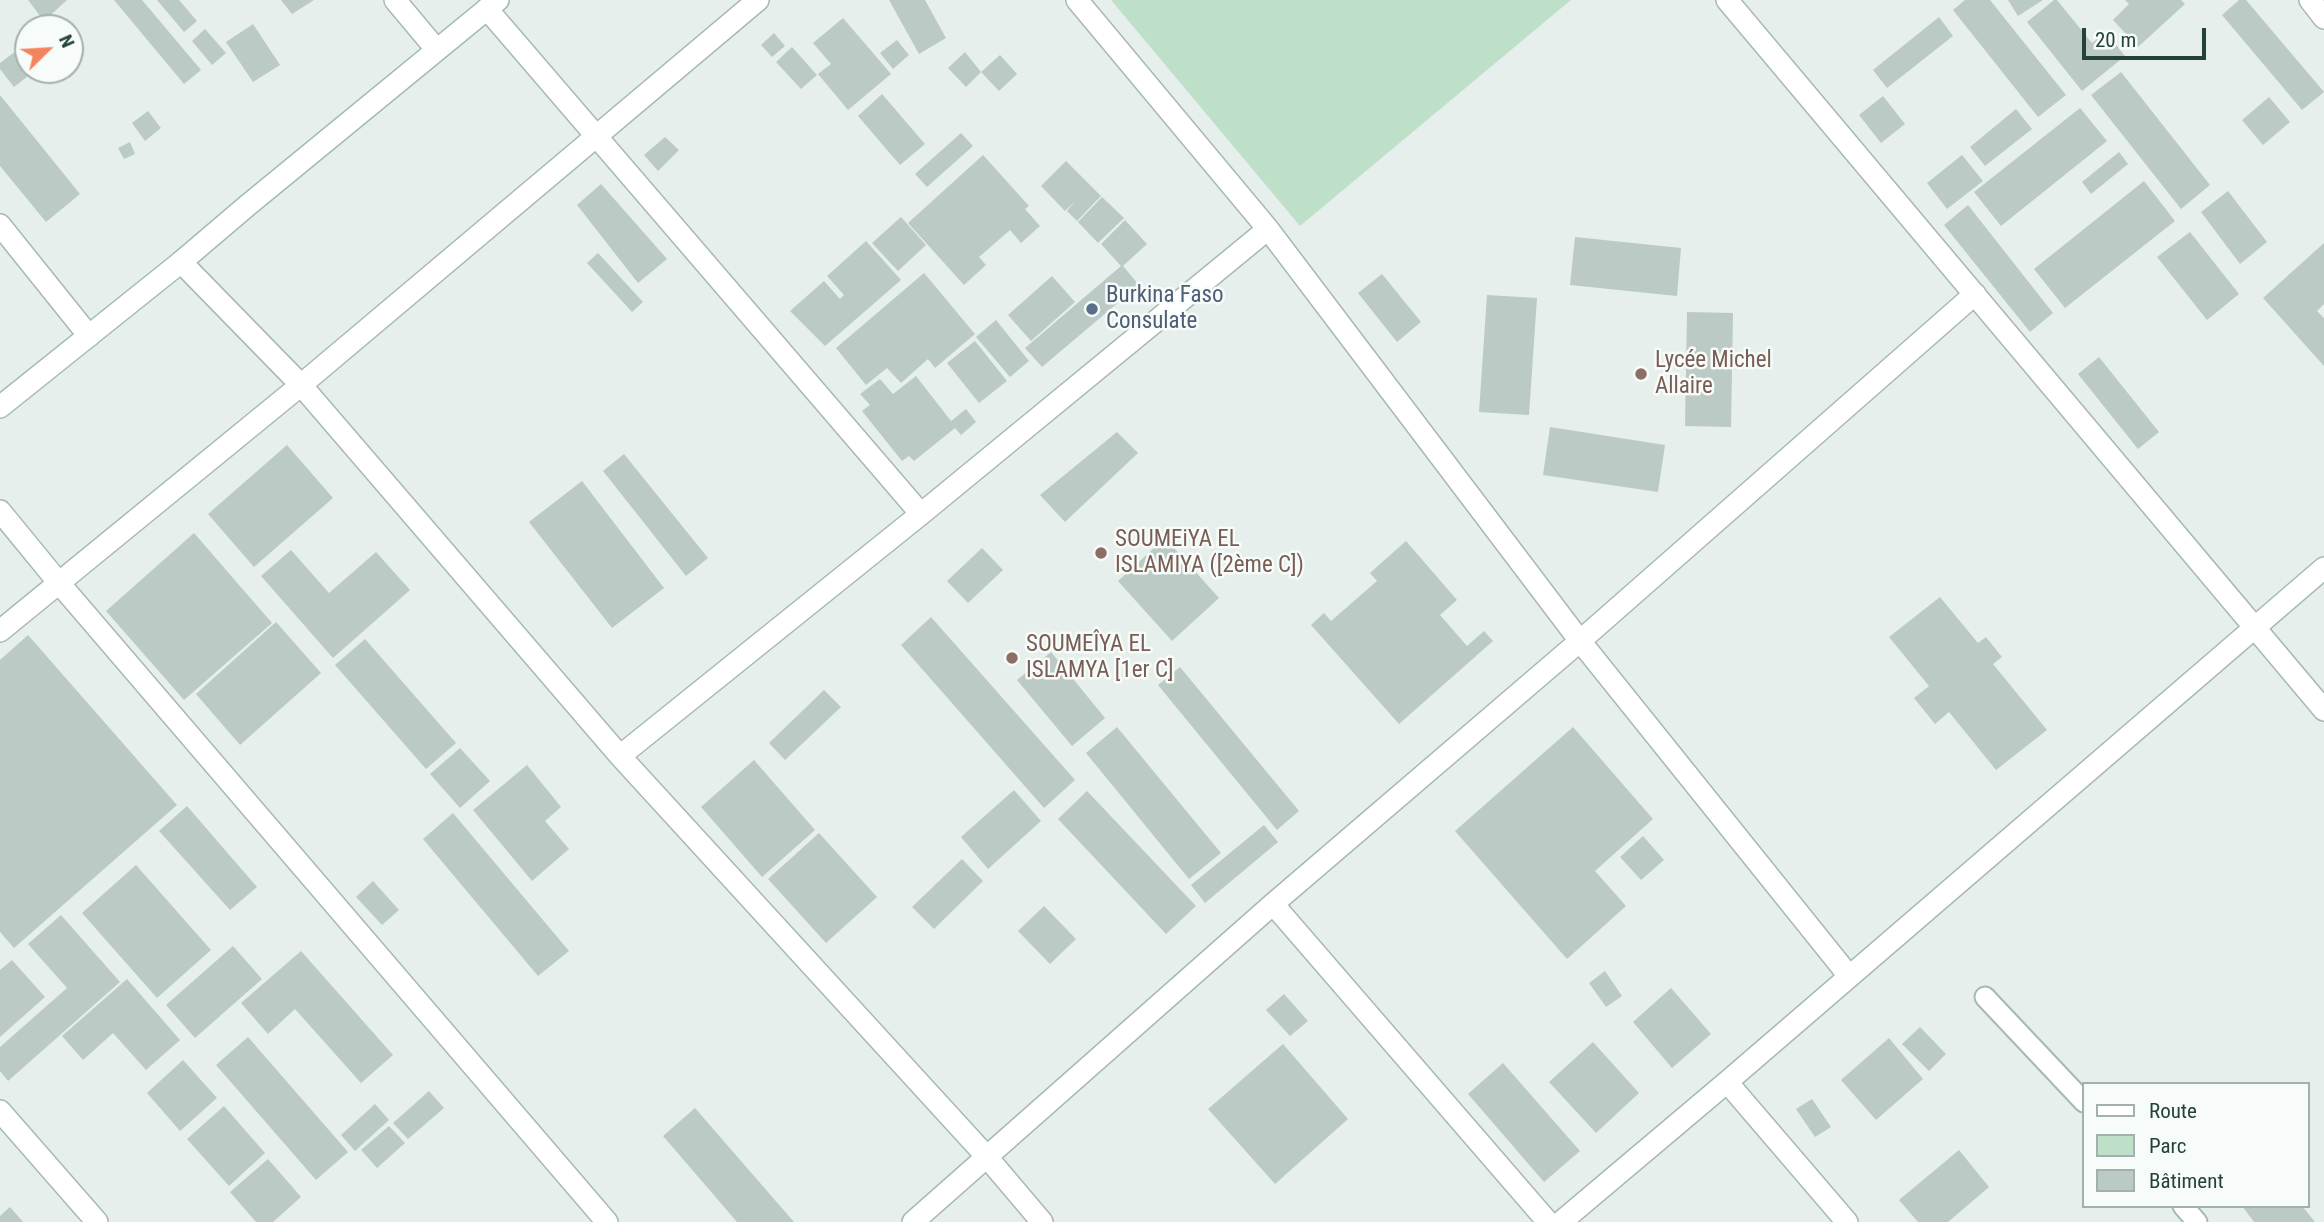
<!DOCTYPE html>
<html>
<head>
<meta charset="utf-8">
<style>
  body { margin:0 }
  #map { position:relative; width:2324px; height:1222px; overflow:hidden; background:#e6efeb; font-family:"Roboto Condensed",sans-serif }
  canvas { display:block }
  .legend { position:absolute; left:2082px; top:1082px; width:228px; height:126px; box-sizing:border-box; background:#f7fbf9; border:2px solid #a3b1ad; margin:0; padding:9px 12px; list-style:none; font-size:21px; color:#24423a }
  .legend li { display:flex; align-items:center; gap:14px; height:35px }
  .legend b { width:35px; border:2px solid #a3b1ad }
  .north { position:absolute; left:14px; top:14px; width:70px; height:70px; box-sizing:border-box; background:#f7fbf9; border:2px solid #a3b1ad; border-radius:50%; rotate:66deg; font-size:19px; font-weight:700; line-height:28px; text-align:center; color:#24423a }
  .north::after { content:''; display:block; margin:auto; width:24px; height:32px; background:#f4845f; clip-path:polygon(50% 0,100% 100%,50% 72%,0 100%) }
  .scale { position:absolute; left:2082px; top:28px; width:124px; height:32px; box-sizing:border-box; border:4px solid #24423a; border-top:0; padding-left:9px; font-size:21px; line-height:24px; white-space:nowrap; color:#24423a; -webkit-text-stroke:5px #f7fbf9; paint-order:stroke }
</style>
</head>
<body>
<div id="map">
<canvas width="2324" height="1222"></canvas>
<ul class="legend">
<li><b style="height:9px;background:#fff"></b>Route</li>
<li><b style="height:19px;background:#bfe0c8"></b>Parc</li>
<li><b style="height:19px;background:#bbcac4"></b>Bâtiment</li>
</ul>
<div class="north">N</div>
<div class="scale">20 m</div>
</div>
<script>
const context = document.querySelector('canvas').getContext('2d');
context.lineJoin = 'round';
function fillPath(path, color) { context.fillStyle = color; context.fill(path, 'evenodd'); }
const poly = rows => new Path2D(rows.map(r => 'M' + r).join(''));
function trace(path, color, width, dash) { context.strokeStyle = color; context.lineWidth = width; context.lineCap = dash ? 'butt' : 'round'; context.setLineDash(dash || []); context.stroke(path); }
function drawText(font, color, halo, rows, align = 'center') {
  context.font = font + ' "Roboto Condensed",sans-serif'; context.lineWidth = 5; context.setLineDash([]); context.textBaseline = 'middle'; context.strokeStyle = halo; context.fillStyle = color; for (const [text, x, y, turn = 0] of rows) {
    context.save(); context.translate(x, y); context.rotate((+turn || 0) * Math.PI / 180); context.textAlign = isNaN(turn) ? turn : align; if (halo) context.strokeText(text, 0, 0); context.fillText(text, 0, 0); context.restore();
  }
}
fillPath(poly([
  [1111,0,1571,0,1300,226]
]), '#bfe0c8');
fillPath(poly([
  [28,0,67,0,44,21],
  [114,0,142,0,201,70,184,84],
  [157,0,179,0,197,21,184,32],
  [281,0,314,0,292,14],
  [889,0,925,0,946,38,919,54],
  [1965,0,1990,0,2066,95,2038,117,1953,10],
  [2008,0,2043,0,2018,16],
  [2054,0,2057,0,2092,43,2106,32,2125,56,2082,91,2027,22],
  [2125,0,2181,0,2185,4,2138,47,2113,20,2129,4],
  [2239,0,2246,0,2324,92,2302,110,2222,15],
  [1939,17,1953,36,1887,88,1873,70],
  [843,18,891,74,848,110,818,74,831,64,813,43],
  [253,24,280,65,253,82,226,42],
  [205,29,226,53,212,65,192,41],
  [774,33,785,46,772,57,761,45],
  [897,40,909,55,893,69,880,53],
  [28,42,28,70,36,70,14,87,0,69,0,63],
  [792,47,817,75,801,89,776,62],
  [965,52,981,72,966,87,948,68],
  [1000,55,1017,74,999,91,981,72],
  [2121,72,2210,185,2181,209,2091,95],
  [882,94,925,144,900,165,858,116],
  [0,95,80,194,46,222,0,166],
  [1883,96,1905,124,1881,143,1859,115],
  [2269,97,2290,122,2263,145,2242,120],
  [2080,108,2107,141,2001,226,1974,192],
  [2016,109,2032,129,1985,166,1970,147],
  [148,111,161,128,145,141,132,123],
  [961,133,973,146,927,187,915,174],
  [665,137,679,150,658,171,644,155],
  [130,142,135,154,124,159,118,148],
  [2119,152,2128,164,2091,194,2082,182],
  [983,155,1029,206,1025,209,1040,226,1021,243,1010,230,979,257,986,265,964,285,908,223],
  [1962,155,1983,181,1947,209,1927,183],
  [1066,161,1101,196,1077,221,1067,211,1075,201,1065,211,1041,186],
  [2144,181,2175,221,2065,308,2034,269],
  [601,184,667,259,638,283,577,205],
  [2228,191,2267,242,2240,264,2201,212],
  [1102,197,1124,218,1098,243,1078,222],
  [1968,205,2053,313,2030,332,1944,225],
  [901,217,926,245,898,271,872,243],
  [1125,220,1147,244,1123,266,1139,285,1042,367,1025,348,1121,266,1101,244],
  [2190,232,2239,294,2207,320,2157,257],
  [1575,237,1681,248,1677,296,1570,285],
  [866,241,901,280,825,346,790,311,824,281,840,299,844,295,827,276],
  [2324,243,2324,304,2317,311,2324,318,2324,366,2263,298],
  [598,253,643,302,632,312,587,263],
  [924,273,975,334,935,368,928,359,901,383,887,368,866,385,836,348],
  [1382,274,1421,322,1397,342,1358,293],
  [1052,276,1075,302,1031,341,1008,315],
  [1487,295,1537,298,1529,415,1479,412],
  [1687,312,1733,313,1731,427,1685,426],
  [996,320,1029,361,1010,377,976,337],
  [975,341,1007,381,979,403,947,363],
  [2099,357,2159,432,2138,449,2078,374],
  [916,376,951,421,966,409,976,422,961,435,955,428,914,461,909,456,902,461,862,411,870,405,860,394,880,379,893,394],
  [1550,427,1665,445,1658,492,1543,475],
  [1117,432,1138,453,1065,522,1040,495],
  [287,445,333,498,254,567,208,514],
  [624,454,708,558,686,576,603,471],
  [582,481,664,588,612,628,529,522],
  [194,533,272,623,184,700,106,611],
  [1165,538,1219,598,1172,641,1118,581],
  [1406,541,1457,600,1440,615,1467,646,1484,631,1493,641,1399,724,1311,625,1324,613,1331,621,1377,581,1370,573],
  [982,548,1003,570,968,603,947,581],
  [291,550,329,593,376,552,410,590,333,658,261,576],
  [1940,597,1978,643,1986,637,2002,657,1993,664,2047,730,1996,770,1949,712,1935,724,1914,698,1929,686,1889,637],
  [931,617,1075,780,1044,808,901,645],
  [276,622,321,673,240,745,196,694],
  [28,635,177,805,14,948,0,932,0,660],
  [365,639,456,743,426,769,335,665],
  [1051,652,1105,718,1072,746,1017,680],
  [1180,667,1299,811,1277,830,1158,685],
  [824,690,841,707,785,760,769,743],
  [1117,727,1221,853,1189,879,1086,753],
  [1573,727,1653,819,1595,871,1626,906,1567,959,1455,831],
  [460,748,490,781,460,808,430,774],
  [754,760,815,830,762,877,701,807],
  [527,765,561,807,545,821,569,849,532,881,473,810],
  [1014,790,1041,821,988,869,961,837],
  [1087,791,1196,906,1166,934,1058,819],
  [187,806,257,887,230,910,159,831],
  [453,813,569,951,538,976,423,839],
  [1264,825,1278,842,1205,903,1191,885],
  [819,833,877,897,826,943,768,879],
  [1643,836,1664,860,1641,880,1620,857],
  [962,859,983,881,934,929,912,907],
  [136,865,211,950,157,998,82,913],
  [373,881,399,910,382,925,356,897],
  [1044,906,1076,939,1050,964,1018,931],
  [61,915,120,982,8,1081,0,1071,0,1047,67,988,28,944],
  [233,946,262,979,195,1038,166,1005],
  [301,951,393,1055,361,1083,295,1009,268,1034,241,1003],
  [12,960,45,997,0,1037,0,970],
  [1605,971,1622,996,1606,1007,1589,983],
  [127,979,180,1040,146,1070,113,1033,83,1060,62,1036],
  [1671,988,1711,1034,1672,1068,1633,1022],
  [1284,994,1308,1021,1290,1036,1266,1010],
  [1920,1027,1946,1054,1929,1071,1902,1044],
  [248,1037,348,1152,316,1180,216,1065],
  [1889,1038,1923,1079,1876,1120,1841,1080],
  [1593,1042,1639,1093,1596,1133,1549,1082],
  [1283,1044,1348,1119,1275,1184,1208,1109],
  [183,1060,217,1098,180,1131,147,1093],
  [1503,1063,1580,1151,1544,1182,1468,1094],
  [429,1091,444,1108,408,1139,393,1123],
  [1812,1099,1831,1127,1815,1137,1796,1109],
  [375,1104,389,1120,355,1151,341,1135],
  [224,1106,265,1153,229,1186,187,1139],
  [695,1108,794,1222,737,1222,663,1136],
  [389,1126,405,1143,377,1168,361,1150],
  [1959,1150,1989,1187,1948,1222,1918,1222,1899,1200],
  [268,1159,301,1197,273,1222,256,1222,230,1192],
  [2242,1206,2302,1206,2315,1222,2254,1222],
  [10,1207,23,1222,0,1222,0,1216]
]), '#bbcac4');
const service = poly([
  [1985,997,2084,1102],
  [2183,1206,2197,1222]
]);
const minor = poly([
  [395,0,436,49],
  [1077,0,1268,229,1580,641,1849,976],
  [1727,0,2324,710],
  [2310,0,2324,18],
  [487,9,921,514],
  [0,225,89,336],
  [181,262,301,385,620,756,987,1157,1042,1222],
  [0,511,59,583,607,1222],
  [0,631,301,385,758,0],
  [620,756,921,514,1268,229],
  [1273,904,1548,1222],
  [1727,1082,1847,1222],
  [0,1111,97,1222],
  [913,1222,1273,904,1580,641,1975,294],
  [1561,1222,1727,1082,2324,568]
]);
const secondary = poly([
  [0,407,181,262,248,205,498,0]
]);
trace(service, '#a8b8b2', 23);
trace(minor, '#a8b8b2', 24);
trace(secondary, '#a4bbb3', 24);
trace(service, '#fff', 19);
trace(minor, '#fff', 21);
trace(secondary, '#fff', 21);
for (const [x, y, r, color] of [
  [1092,309,7,"#5c6f8a"],
  [1641,374,7,"#8d6e63"],
  [1101,553,7,"#8d6e63"],
  [1012,658,7,"#8d6e63"]
]) { const dot = new Path2D(); dot.arc(x, y, r, 0, 2 * Math.PI); context.fillStyle = color; context.fill(dot); trace(dot, '#f7fbf9', 2.5); }
drawText('23px', '#4e5e75', '#f7fbf9', [
  ["Burkina Faso",1106,296],
  ["Consulate",1106,322]
], 'left');
drawText('23px', '#785e54', '#f7fbf9', [
  ["Lycée Michel",1655,361],
  ["Allaire",1655,387],
  ["SOUMEiYA EL",1115,540],
  ["ISLAMIYA ([2ème C])",1115,566],
  ["SOUMEÎYA EL",1026,645],
  ["ISLAMYA [1er C]",1026,671]
], 'left');
</script>
</body>
</html>
